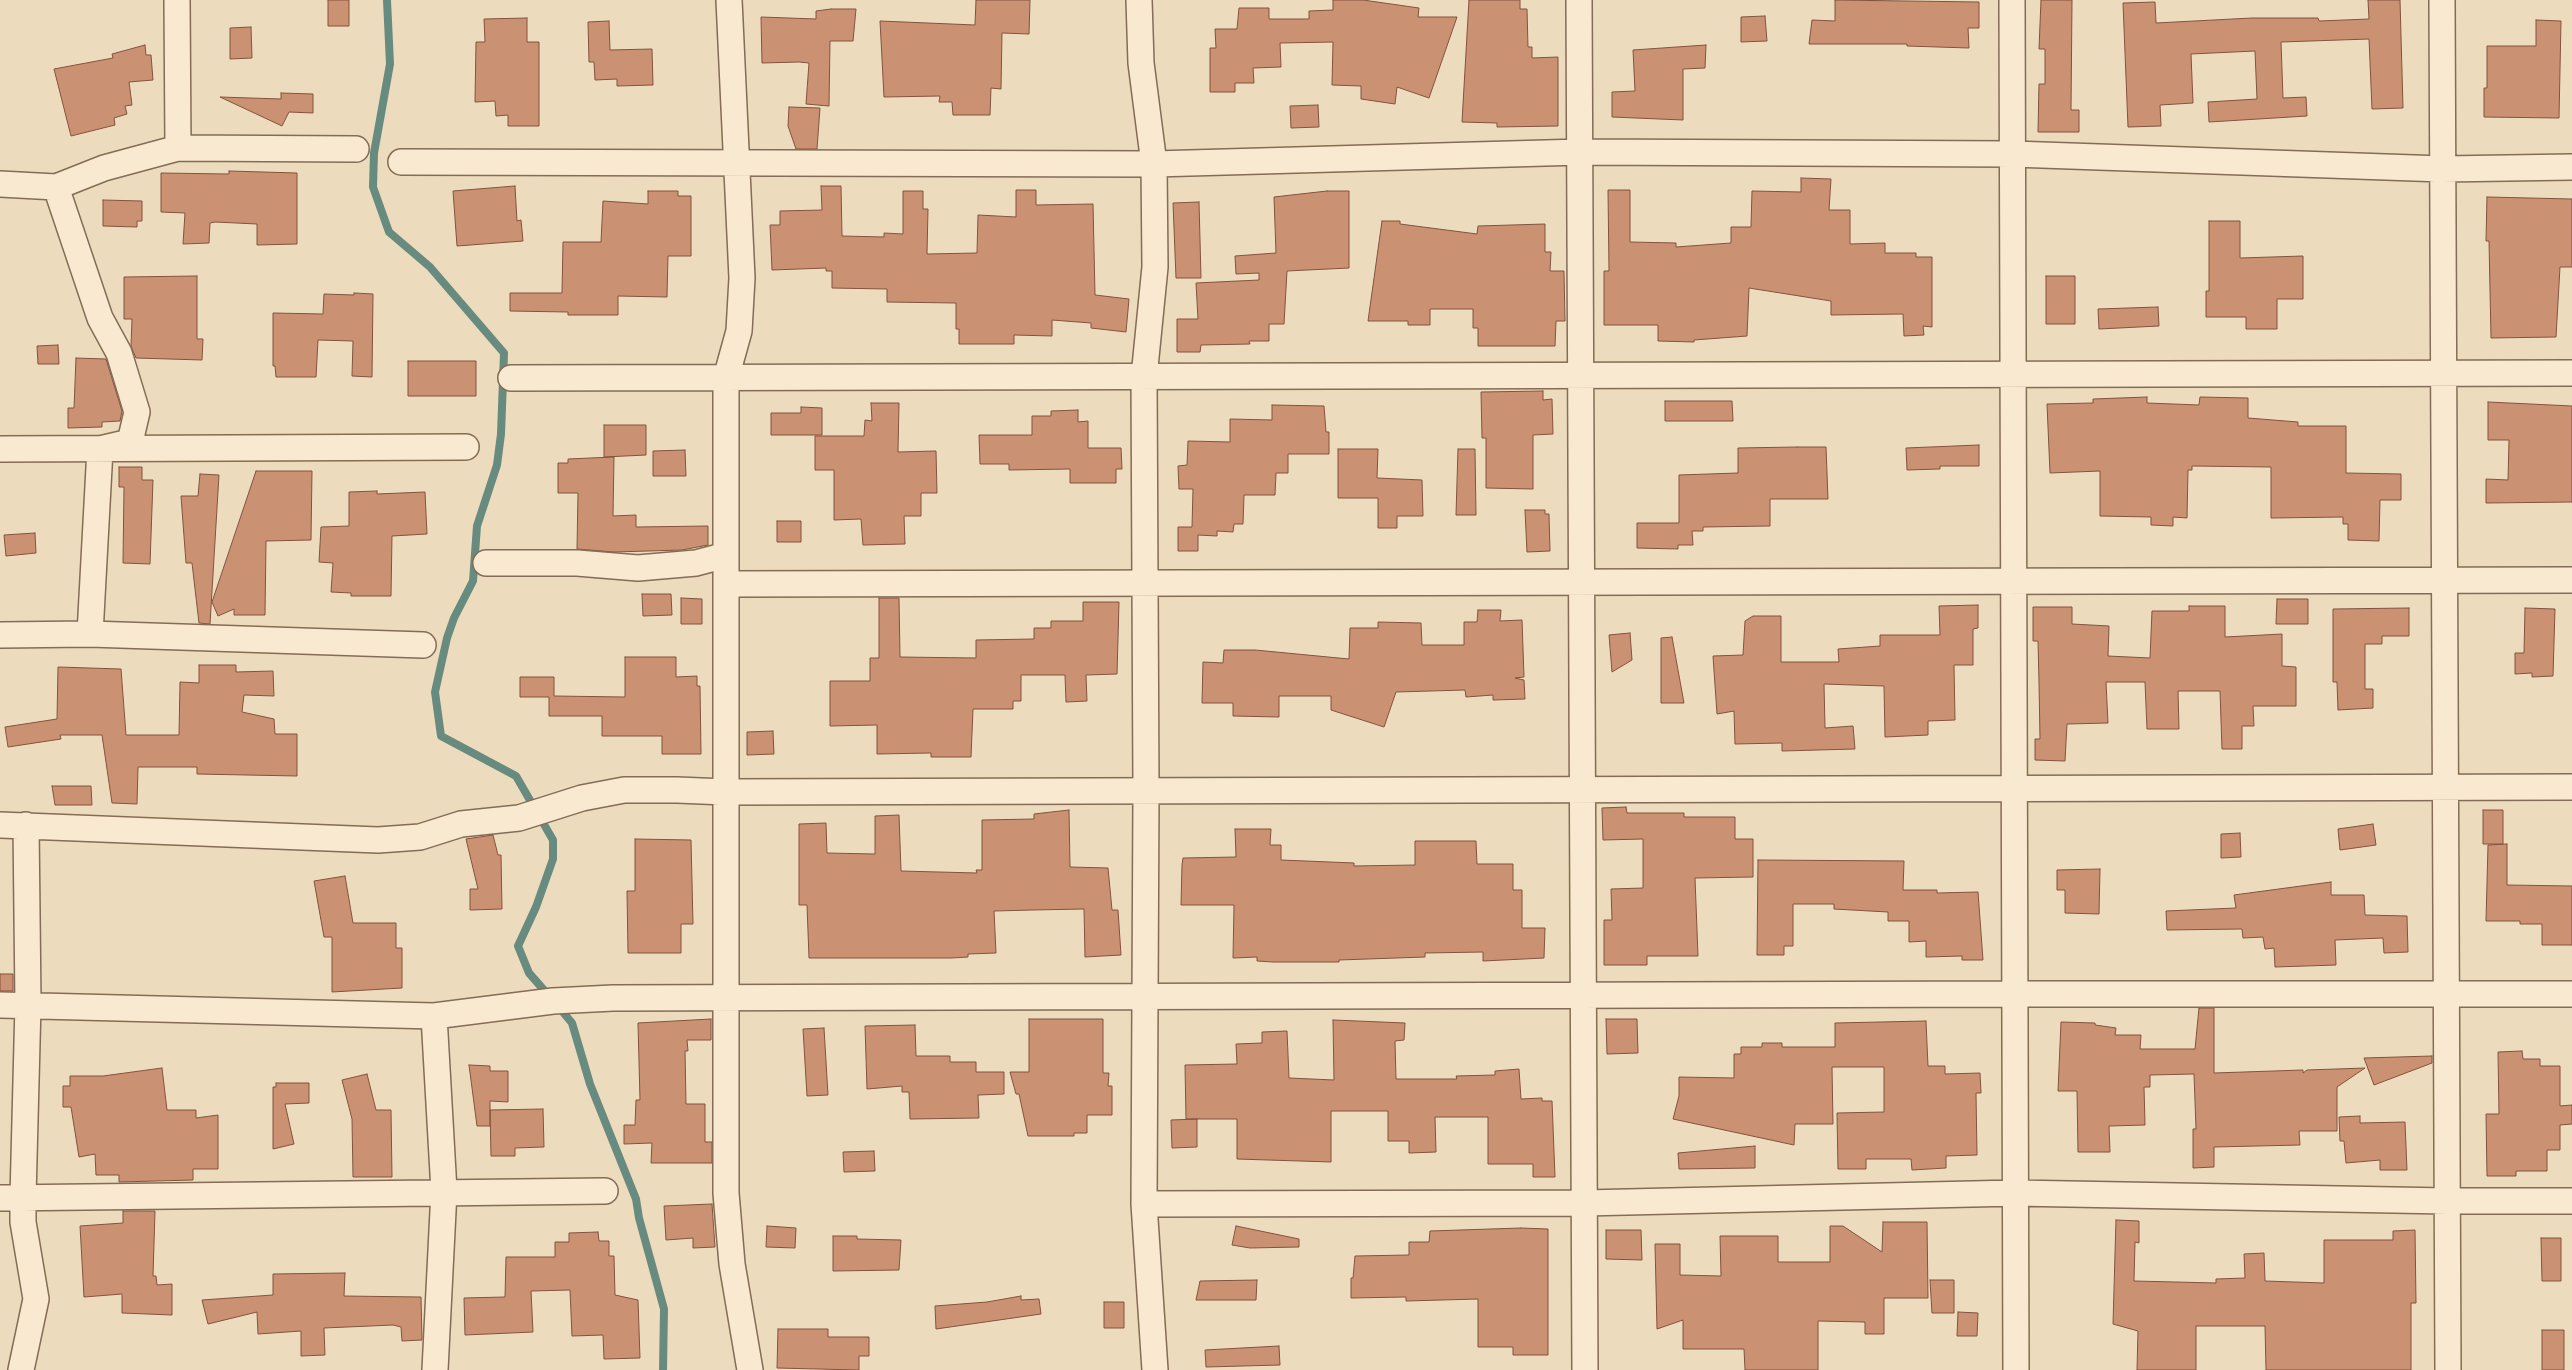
<!DOCTYPE html>
<html>
<head>
<meta charset="utf-8">
<style>
  body { margin:0 }
  canvas { display:block; background:#eddbbd }
</style>
</head>
<body>
<canvas width="2572" height="1370"></canvas>
<script>
const context = document.querySelector('canvas').getContext('2d');
context.lineJoin = 'round';
const poly = rows => new Path2D(rows.map(r => 'M' + r).join(''));
function trace(path, color, width, dash) { context.strokeStyle = color; context.lineWidth = width; context.lineCap = dash ? 'butt' : 'round'; context.setLineDash(dash || []); context.stroke(path); }
function fillPath(path, color) { context.fillStyle = color; context.fill(path, 'evenodd'); }
trace(poly([
  [387,0,390,64,374,153,373,187,389,232,430,267,504,353,501,434,497,465,477,526,473,581,454,618,447,638,435,692,441,736,516,776,553,840,553,859,536,907,518,946,529,973,550,997],
  [557,1005,572,1023,590,1084,636,1199,639,1218,664,1309,663,1370]
]), '#688b80', 8);
const building = poly([
  [328,0,349,0,349,26,328,26,328,0],
  [976,0,1030,0,1029,34,1002,33,1001,89,991,88,990,115,953,115,952,102,939,102,940,96,884,97,880,21,975,25,976,0],
  [1333,0,1363,0,1419,8,1418,17,1457,17,1429,98,1397,87,1395,104,1361,99,1361,86,1332,85,1333,42,1280,43,1281,67,1253,68,1254,83,1235,83,1235,92,1210,92,1210,48,1216,48,1215,29,1237,29,1239,8,1269,8,1269,19,1309,19,1309,11,1333,10,1333,0],
  [1469,0,1520,0,1520,9,1527,9,1528,47,1532,47,1532,58,1558,57,1558,126,1497,127,1497,123,1462,122,1469,0],
  [1835,0,1979,2,1979,28,1968,28,1969,48,1907,46,1907,44,1809,44,1812,20,1835,21,1835,0],
  [2041,0,2072,0,2071,110,2079,110,2079,132,2038,132,2039,84,2045,84,2045,49,2039,49,2041,0],
  [2368,0,2400,0,2403,108,2372,109,2369,39,2281,42,2283,98,2306,97,2307,116,2209,122,2208,102,2257,99,2255,51,2191,54,2193,103,2160,105,2161,126,2128,127,2123,3,2155,2,2156,23,2252,18,2318,18,2319,21,2369,19,2368,0],
  [831,9,856,9,853,41,830,41,829,106,806,104,809,63,799,62,762,63,761,17,816,19,816,11,831,9],
  [1765,16,1767,41,1741,42,1741,17,1765,16],
  [527,18,527,42,539,42,539,126,508,126,508,115,496,116,495,101,475,102,476,42,485,42,484,19,527,18],
  [2536,20,2561,21,2559,118,2484,117,2484,88,2487,88,2487,46,2536,46,2536,20],
  [609,21,610,50,652,49,653,85,617,86,617,79,595,80,594,62,589,62,588,22,609,21],
  [251,27,252,58,230,59,230,28,251,27],
  [145,45,146,55,151,55,153,80,129,82,132,105,125,106,127,114,114,118,115,125,71,136,54,69,113,58,112,54,145,45],
  [1706,45,1705,68,1683,69,1683,120,1612,117,1612,92,1635,91,1633,50,1706,45],
  [281,93,313,94,313,113,289,112,282,126,220,97,281,99,281,93],
  [1318,105,1319,127,1291,128,1290,106,1318,105],
  [789,107,820,108,817,149,796,149,788,126,789,107],
  [229,171,297,173,297,244,257,245,257,224,215,222,210,223,209,243,183,244,185,213,161,212,161,173,229,174,229,171],
  [1801,178,1831,179,1829,210,1850,210,1850,244,1885,243,1885,253,1916,253,1916,257,1932,257,1932,327,1923,326,1924,335,1904,336,1903,314,1831,315,1831,301,1749,288,1747,336,1694,340,1694,342,1658,341,1658,325,1604,325,1604,271,1609,271,1608,190,1630,190,1630,242,1676,243,1676,247,1731,243,1731,227,1751,227,1752,191,1801,192,1801,178],
  [515,186,517,221,521,220,523,241,457,246,453,191,515,186],
  [821,186,841,186,842,236,884,237,884,233,903,234,903,191,923,191,923,209,928,209,927,254,977,253,978,215,1016,217,1016,190,1036,190,1036,205,1093,204,1095,295,1129,299,1126,332,1091,328,1091,323,1052,320,1052,336,1014,335,1014,344,959,344,959,329,956,329,956,303,887,302,887,289,832,288,832,271,826,271,826,268,772,270,770,225,780,225,780,211,822,210,821,186],
  [648,191,678,191,678,196,691,196,691,256,668,256,667,297,618,296,618,315,568,315,568,312,510,311,510,293,562,293,563,242,601,242,603,201,648,204,648,191],
  [1327,191,1349,191,1349,268,1287,271,1284,324,1269,324,1269,341,1249,341,1250,344,1201,345,1200,352,1177,352,1177,319,1198,319,1196,283,1259,280,1259,273,1236,274,1235,256,1276,253,1274,197,1327,191],
  [2487,197,2572,199,2572,267,2560,267,2556,337,2491,338,2489,241,2486,241,2487,197],
  [103,200,142,201,142,221,137,221,137,227,103,226,103,200],
  [1199,202,1201,278,1176,278,1173,203,1199,202],
  [1382,221,1400,221,1400,224,1477,234,1478,226,1545,224,1545,252,1551,252,1550,271,1564,271,1565,321,1556,321,1555,346,1478,346,1478,328,1473,328,1473,309,1430,309,1430,325,1408,325,1408,321,1368,321,1382,221],
  [2209,221,2240,221,2240,258,2303,256,2303,299,2277,299,2277,329,2246,329,2246,317,2206,317,2206,291,2209,291,2209,221],
  [197,276,197,339,203,339,202,360,136,358,131,346,132,319,124,319,124,277,197,276],
  [2046,276,2075,276,2075,324,2046,324,2046,276],
  [354,293,373,294,372,377,352,376,353,341,318,340,316,377,276,377,275,366,273,366,273,313,323,314,324,294,354,295,354,293],
  [2158,307,2159,326,2099,329,2098,309,2158,307],
  [58,345,59,364,38,364,37,346,58,345],
  [76,358,106,359,122,411,120,421,102,422,102,427,68,428,68,408,74,408,76,358],
  [408,361,476,361,476,396,408,396,408,361],
  [1543,391,1543,400,1552,399,1553,434,1533,435,1533,489,1486,488,1486,438,1482,438,1481,392,1543,391],
  [2147,397,2147,403,2199,405,2200,397,2248,398,2248,418,2298,422,2298,426,2346,426,2346,473,2401,474,2401,500,2380,500,2379,541,2348,540,2348,524,2343,524,2343,517,2271,518,2271,467,2192,466,2192,470,2188,470,2187,518,2173,517,2173,526,2151,525,2151,517,2100,516,2100,471,2050,473,2047,404,2093,403,2093,399,2147,397],
  [1665,401,1732,401,1733,421,1665,421,1665,401],
  [2488,402,2572,406,2572,502,2486,503,2486,479,2508,480,2509,440,2488,440,2488,402],
  [871,403,899,403,898,452,936,451,937,493,921,493,921,516,904,516,905,544,863,545,861,519,834,520,834,470,815,470,815,436,864,436,865,420,872,421,871,403],
  [1272,405,1324,406,1326,432,1329,432,1329,454,1288,454,1288,473,1276,473,1275,495,1244,495,1243,524,1234,524,1233,532,1217,531,1217,536,1198,535,1198,551,1178,551,1178,527,1192,527,1193,489,1179,489,1178,466,1187,465,1188,441,1230,442,1230,419,1272,420,1272,405],
  [801,407,822,408,822,435,771,435,771,413,801,413,801,407],
  [1078,410,1078,422,1088,421,1088,448,1121,448,1122,469,1116,469,1116,483,1070,483,1070,469,1009,470,1009,464,980,464,979,435,1032,435,1032,416,1051,416,1051,411,1078,410],
  [604,425,646,425,646,455,604,457,604,425],
  [1979,445,1979,466,1940,466,1940,469,1907,470,1906,448,1979,445],
  [1797,447,1826,447,1828,499,1770,499,1770,526,1703,527,1703,531,1692,531,1693,545,1678,545,1678,549,1637,548,1637,523,1679,523,1679,475,1738,473,1738,448,1797,447],
  [1338,449,1378,449,1377,478,1422,480,1423,516,1397,516,1397,528,1378,528,1378,498,1338,498,1338,449],
  [1458,449,1475,449,1476,515,1456,515,1458,449],
  [685,450,686,476,653,476,653,451,685,450],
  [614,457,613,516,636,515,636,527,708,526,708,545,682,550,614,552,577,549,578,493,558,493,558,463,568,463,568,459,614,457],
  [119,467,142,467,142,480,153,480,150,564,123,563,124,487,119,487,119,467],
  [256,471,312,471,311,540,266,541,265,615,234,615,234,609,218,616,212,602,256,471],
  [200,474,219,475,210,624,199,623,192,563,186,563,181,496,198,496,200,474],
  [377,491,377,494,425,492,427,534,392,536,391,596,351,596,351,593,331,592,333,563,319,562,321,527,349,526,349,492,377,491],
  [1525,510,1545,510,1545,514,1549,514,1550,551,1527,552,1525,510],
  [777,521,801,521,801,542,777,542,777,521],
  [35,533,36,553,6,556,4,535,35,533],
  [642,594,671,594,672,615,643,616,642,594],
  [681,598,702,599,702,624,681,624,681,598],
  [879,598,899,598,900,657,976,658,976,640,1034,639,1034,628,1051,628,1051,621,1083,621,1083,602,1119,602,1117,674,1086,675,1087,701,1066,702,1065,675,1021,675,1021,701,1013,701,1013,709,973,709,971,757,931,757,931,753,877,754,877,725,830,726,830,681,870,681,870,658,879,658,879,598],
  [2277,599,2308,599,2308,624,2276,624,2277,599],
  [1978,605,1978,628,1973,629,1973,665,1954,665,1955,720,1928,721,1928,735,1885,737,1884,686,1824,684,1825,728,1853,726,1855,749,1782,751,1782,743,1735,744,1734,711,1717,714,1713,656,1743,655,1745,621,1753,616,1781,616,1781,662,1839,662,1838,649,1880,646,1880,635,1940,635,1939,606,1978,605],
  [2189,606,2225,606,2225,637,2282,634,2282,666,2296,667,2296,706,2253,706,2254,726,2242,726,2242,749,2222,749,2220,691,2178,691,2179,729,2147,729,2145,682,2106,682,2108,723,2067,724,2065,761,2035,760,2035,739,2040,739,2039,682,2038,641,2033,641,2033,607,2072,607,2072,624,2109,626,2108,656,2150,658,2152,611,2189,611,2189,606],
  [2409,608,2409,636,2382,636,2382,644,2365,644,2365,689,2373,689,2373,708,2338,710,2337,682,2333,682,2333,609,2409,608],
  [2525,608,2555,609,2553,676,2532,677,2532,673,2515,674,2515,653,2524,653,2525,608],
  [1478,610,1501,610,1500,621,1522,620,1524,677,1515,678,1524,680,1525,699,1493,700,1493,695,1466,697,1465,690,1396,692,1384,727,1331,710,1331,696,1279,696,1279,717,1233,716,1233,703,1202,703,1203,662,1223,663,1224,650,1255,650,1349,659,1350,628,1378,628,1378,622,1421,623,1422,645,1464,645,1464,622,1477,622,1478,610],
  [1630,633,1632,660,1612,672,1609,635,1630,633],
  [1672,637,1684,703,1661,703,1661,638,1672,637],
  [625,657,676,657,676,677,697,676,697,686,700,686,701,754,662,754,662,736,602,736,602,716,549,716,549,697,520,697,520,677,554,677,554,696,625,697,625,657],
  [199,665,236,665,236,672,273,671,274,696,244,695,242,712,274,719,275,734,297,734,297,776,197,774,197,767,138,767,137,804,112,803,102,735,60,735,61,739,8,747,5,727,57,719,58,667,121,669,126,735,179,735,180,682,199,683,199,665],
  [773,731,774,754,747,755,747,732,773,731],
  [52,786,91,786,92,805,55,805,52,786],
  [1626,807,1627,813,1684,813,1684,817,1735,817,1735,839,1753,839,1753,877,1695,878,1698,956,1647,956,1647,965,1604,965,1604,920,1612,920,1611,889,1643,888,1643,839,1603,840,1602,808,1626,807],
  [1069,810,1070,867,1108,868,1112,910,1118,910,1121,955,1085,957,1084,909,1033,910,994,911,996,953,968,954,968,957,952,958,809,958,807,905,799,905,799,824,826,823,827,853,875,854,875,816,899,815,901,871,977,873,976,870,982,870,982,820,1034,819,1034,814,1069,810],
  [2483,810,2503,810,2503,844,2483,844,2483,810],
  [2373,824,2376,845,2340,850,2338,829,2373,824],
  [1235,829,1271,829,1270,845,1281,845,1281,860,1354,863,1354,866,1415,865,1415,841,1476,841,1477,864,1513,864,1513,890,1522,890,1522,928,1545,928,1544,958,1483,961,1483,952,1425,953,1425,957,1339,960,1339,962,1273,962,1257,961,1257,957,1233,958,1234,905,1181,905,1182,865,1183,858,1236,857,1235,829],
  [2240,833,2241,857,2221,858,2221,834,2240,833],
  [493,835,498,855,501,855,502,909,470,910,470,889,478,889,466,839,493,835],
  [635,839,691,840,693,924,681,924,681,953,628,953,627,891,635,891,635,839],
  [2507,844,2507,885,2572,886,2572,945,2542,945,2542,924,2520,924,2520,921,2486,921,2488,845,2507,844],
  [1758,860,1904,861,1903,890,1937,890,1937,893,1978,892,1983,960,1962,960,1962,956,1926,957,1926,941,1909,942,1909,921,1888,921,1888,912,1834,909,1834,904,1793,904,1793,946,1784,946,1784,955,1757,955,1758,860],
  [2100,869,2099,914,2065,913,2065,890,2057,890,2057,870,2100,869],
  [345,876,353,923,396,923,396,948,402,948,402,988,332,992,332,937,324,937,314,881,345,876],
  [2331,882,2331,895,2364,895,2365,915,2407,916,2408,952,2384,953,2383,938,2335,940,2336,965,2275,967,2274,948,2265,949,2263,937,2243,938,2242,929,2167,930,2166,911,2236,908,2234,895,2331,882],
  [0,974,13,974,13,991,0,991,0,974],
  [2199,1008,2214,1008,2214,1073,2303,1070,2303,1073,2307,1070,2365,1068,2337,1087,2337,1131,2299,1131,2300,1145,2214,1147,2214,1167,2193,1168,2193,1129,2196,1129,2194,1074,2150,1075,2150,1087,2144,1087,2145,1125,2109,1126,2110,1152,2078,1152,2077,1091,2058,1091,2061,1022,2095,1023,2095,1025,2116,1028,2115,1035,2141,1035,2140,1049,2195,1049,2199,1008],
  [711,1019,711,1040,687,1040,688,1051,685,1051,686,1104,705,1104,705,1142,712,1142,712,1163,651,1163,652,1143,624,1144,624,1125,635,1125,636,1100,640,1100,638,1023,711,1019],
  [1029,1019,1103,1019,1103,1073,1109,1073,1108,1086,1112,1086,1112,1115,1087,1115,1087,1133,1074,1133,1074,1136,1028,1136,1019,1094,1016,1094,1010,1072,1029,1072,1029,1019],
  [1606,1019,1637,1019,1638,1053,1607,1054,1606,1019],
  [1333,1020,1405,1023,1404,1040,1395,1041,1396,1079,1457,1079,1456,1076,1495,1075,1495,1071,1519,1069,1521,1099,1542,1098,1542,1101,1552,1101,1555,1177,1533,1177,1533,1164,1488,1164,1488,1117,1435,1117,1436,1152,1409,1153,1409,1141,1388,1141,1388,1111,1331,1111,1331,1162,1237,1159,1237,1119,1186,1119,1185,1065,1237,1064,1236,1044,1262,1043,1262,1032,1287,1031,1289,1078,1334,1080,1333,1020],
  [1926,1021,1928,1066,1945,1066,1945,1074,1980,1073,1981,1093,1976,1093,1977,1155,1946,1156,1946,1168,1912,1170,1911,1159,1866,1159,1866,1169,1838,1169,1837,1113,1884,1112,1884,1067,1832,1067,1833,1124,1795,1124,1794,1145,1673,1119,1679,1096,1679,1077,1734,1078,1734,1054,1741,1054,1741,1047,1762,1047,1762,1043,1782,1043,1782,1047,1835,1047,1835,1023,1926,1021],
  [915,1025,916,1056,950,1056,950,1062,976,1062,976,1072,1004,1072,1004,1094,978,1095,979,1118,910,1119,909,1092,902,1092,902,1086,867,1089,865,1026,915,1025],
  [824,1028,828,1095,807,1096,803,1029,824,1028],
  [2522,1051,2523,1059,2540,1059,2540,1066,2560,1066,2560,1106,2572,1105,2572,1124,2560,1125,2560,1150,2547,1150,2547,1171,2516,1171,2516,1176,2487,1176,2486,1114,2499,1114,2498,1052,2522,1051],
  [2432,1056,2432,1063,2374,1085,2364,1058,2432,1056],
  [469,1065,490,1066,490,1071,508,1071,508,1102,490,1101,490,1126,477,1126,469,1065],
  [162,1068,167,1110,196,1110,196,1118,218,1115,218,1169,193,1169,193,1180,119,1182,119,1175,96,1175,95,1154,79,1157,71,1107,63,1107,63,1086,70,1086,70,1076,103,1076,162,1068],
  [367,1074,376,1110,391,1110,392,1177,353,1177,352,1119,342,1080,367,1074],
  [276,1083,309,1083,309,1103,285,1104,294,1144,273,1149,273,1087,276,1087,276,1083],
  [543,1109,544,1147,515,1148,515,1156,491,1156,490,1110,543,1109],
  [2360,1116,2360,1123,2405,1122,2407,1170,2380,1170,2380,1160,2346,1163,2344,1141,2340,1141,2339,1117,2360,1116],
  [1197,1119,1197,1147,1172,1148,1171,1120,1197,1119],
  [1755,1146,1755,1168,1679,1169,1678,1153,1755,1146],
  [874,1151,875,1171,844,1172,843,1152,874,1151],
  [712,1204,715,1247,693,1248,693,1238,666,1240,664,1206,712,1204],
  [123,1211,155,1211,153,1276,156,1276,157,1285,172,1284,172,1315,122,1313,122,1294,84,1297,80,1226,123,1223,123,1211],
  [2116,1220,2139,1221,2139,1243,2135,1242,2134,1281,2216,1283,2216,1279,2245,1278,2244,1254,2264,1253,2265,1281,2324,1283,2324,1240,2393,1240,2393,1231,2415,1230,2416,1303,2411,1303,2411,1370,2266,1370,2265,1326,2196,1326,2196,1370,2137,1370,2138,1331,2113,1324,2116,1220],
  [1883,1222,1927,1222,1928,1298,1884,1298,1884,1334,1865,1334,1865,1322,1818,1321,1818,1370,1745,1370,1744,1349,1683,1349,1683,1320,1657,1329,1655,1244,1680,1244,1680,1275,1721,1276,1720,1236,1778,1236,1778,1262,1830,1262,1830,1226,1843,1226,1882,1252,1883,1222],
  [767,1226,796,1228,795,1248,766,1247,767,1226],
  [1236,1226,1299,1239,1299,1247,1250,1248,1232,1245,1236,1226],
  [1521,1228,1548,1229,1548,1355,1513,1355,1513,1347,1478,1347,1478,1299,1406,1301,1406,1297,1351,1298,1351,1278,1353,1278,1355,1256,1409,1255,1409,1242,1429,1242,1430,1231,1521,1228],
  [1606,1230,1641,1230,1642,1260,1606,1259,1606,1230],
  [598,1232,599,1241,609,1241,609,1256,614,1256,615,1295,638,1300,640,1358,604,1359,603,1335,572,1336,570,1290,531,1291,533,1332,465,1335,464,1298,505,1297,506,1257,555,1257,555,1242,569,1242,569,1233,598,1232],
  [833,1236,857,1236,857,1239,901,1240,899,1270,833,1271,833,1236],
  [2541,1238,2561,1238,2561,1281,2542,1281,2541,1238],
  [345,1273,344,1296,421,1297,422,1340,402,1341,401,1327,393,1325,324,1328,325,1355,301,1356,301,1331,258,1334,257,1312,208,1324,202,1300,273,1295,273,1274,345,1273],
  [1257,1280,1256,1300,1196,1300,1200,1281,1257,1280],
  [1930,1280,1954,1280,1954,1313,1932,1313,1930,1280],
  [1021,1296,1021,1300,1039,1299,1041,1314,936,1329,935,1306,987,1302,1021,1296],
  [1104,1302,1124,1302,1124,1328,1104,1328,1104,1302],
  [1958,1312,1978,1313,1977,1336,1957,1336,1958,1312],
  [778,1329,828,1329,828,1337,869,1337,869,1356,859,1356,859,1370,777,1368,778,1329],
  [2542,1330,2564,1330,2564,1370,2542,1370,2542,1330],
  [1279,1346,1280,1365,1206,1367,1205,1350,1279,1346]
]);
fillPath(building, '#cb9173');
trace(building, '#83533d', 1);
const minor = poly([
  [177,0,178,148],
  [729,0,742,278,739,331,726,378,726,1193,732,1264,750,1370],
  [1139,0,1141,63,1154,164,1155,267,1144,377,1146,791,1144,1204,1155,1370],
  [1579,0,1585,1370],
  [2012,0,2016,1370],
  [2442,0,2448,1370],
  [401,162,1154,164,1581,152,2013,154,2443,169,2572,167],
  [0,184,56,187,104,168,178,148,356,149],
  [56,187,100,318,119,353,137,412,130,442,100,449,90,634],
  [511,378,2572,373],
  [0,449,466,447],
  [486,563,577,563,638,568,696,563,726,555],
  [726,584,2572,580],
  [0,635,90,634,423,645],
  [0,825,378,840,420,837,461,824,519,818,582,798,624,790,677,790,726,792,2572,787],
  [0,1005,434,1016,553,1001,613,998,2015,994,2572,994],
  [434,1016,444,1191,435,1370],
  [0,1198,605,1191],
  [1144,1204,1584,1203,2015,1193,2447,1201,2572,1201],
  [21,1370,36,1299,23,1222,23,1197,28,1004,26,825]
]);
trace(minor, '#846c56', 28);
trace(minor, '#f8e9d0', 25);
</script>
</body>
</html>
